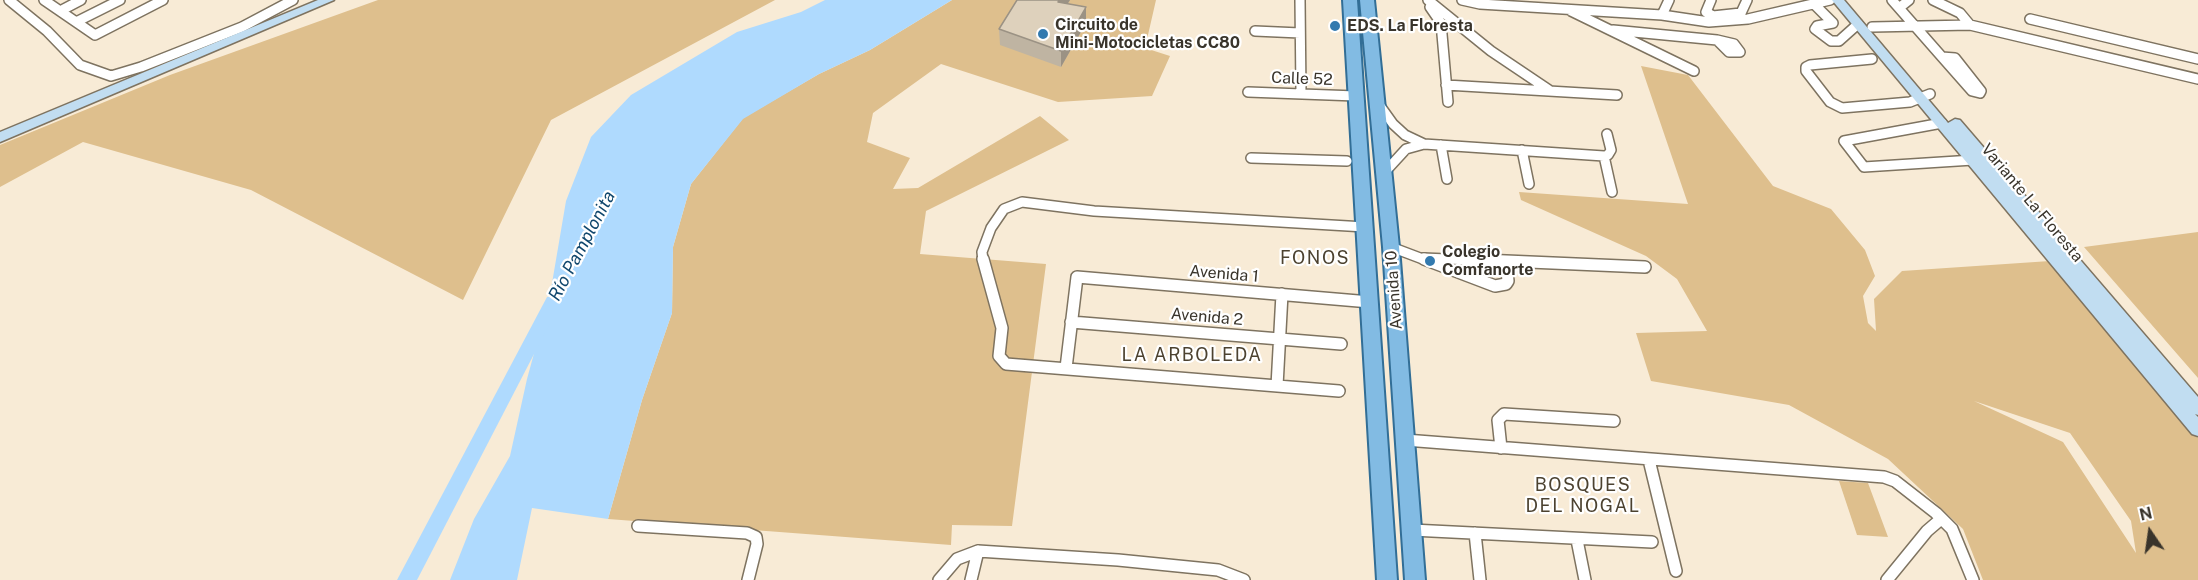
<!DOCTYPE html>
<html>
<head>
<meta charset="utf-8">
<style>
  body { margin:0 }
  #map { position:relative; width:2198px; height:580px; overflow:hidden; background:#f8ebd6; font-family:"Public Sans",sans-serif }
  canvas { display:block }
  .north { position:absolute; left:2120px; top:502px; width:60px; height:60px; -webkit-text-stroke:4px #fff; paint-order:stroke; rotate:347deg; font-size:16px; font-weight:700; line-height:24px; text-align:center; color:#39342b }
  .north::after { content:''; display:block; margin:auto; width:21px; height:27px; background:#39342b; clip-path:polygon(50% 0,100% 100%,50% 72%,0 100%) }
</style>
</head>
<body>
<div id="map">
<canvas width="2198" height="580"></canvas>
<div class="north">N</div>
</div>
<script>
const context = document.querySelector('canvas').getContext('2d');
context.lineJoin = 'round';
function fillPath(path, color) { context.fillStyle = color; context.fill(path, 'evenodd'); }
const poly = rows => new Path2D(rows.map(r => 'M' + r).join(''));
function trace(path, color, width, dash) { context.strokeStyle = color; context.lineWidth = width; context.lineCap = dash ? 'butt' : 'round'; context.setLineDash(dash || []); context.stroke(path); }
function drawText(font, color, halo, rows, align = 'center') {
  context.font = font + ' "Public Sans",sans-serif'; context.lineWidth = 4.5; context.setLineDash([]); context.textBaseline = 'middle'; context.strokeStyle = halo; context.fillStyle = color; for (const [text, x, y, turn = 0] of rows) {
    context.save(); context.translate(x, y); context.rotate((+turn || 0) * Math.PI / 180); context.textAlign = isNaN(turn) ? turn : align; if (halo) context.strokeText(text, 0, 0); context.fillText(text, 0, 0); context.restore();
  }
}
fillPath(poly([
  [378,0,775,0,551,120,463,300,251,190,83,142,0,187,0,145,170,75],
  [952,0,1156,0,1145,48,1170,56,1152,96,1058,102,941,64,873,113,867,142,910,158,893,189,918,188,1040,116,1069,140,926,211,920,254,1046,264,1012,526,952,525,951,545,608,519,642,400,672,313,673,247,691,184,743,118,819,74,870,50],
  [1641,66,1688,75,1773,186,1831,209,1865,250,1875,276,1863,296,1868,323,1876,331,1874,299,1902,271,2050,261,2198,438,2198,580,1983,580,1963,529,1888,459,1789,405,1651,381,1636,333,1707,331,1677,279,1646,256,1521,200,1519,192,1688,204],
  [1974,401,2070,433,2131,521,2136,553,2063,442],
  [2198,232,2198,378,2084,247],
  [1839,481,1868,483,1888,537,1857,535]
]), '#debf8d');
fillPath(poly([
  [825,0,952,0,870,50,819,74,743,119,691,184,673,247,672,313,642,400,608,519,532,508,517,580,450,580,474,519,510,456,527,379,550,295,566,201,591,137,631,95,737,32,801,12]
]), '#afdafe');
fillPath(poly([
  [553,296,559,297,561,302,417,580,397,580,547,297,553,296]
]), '#afdafe');
const minorFar1 = poly([
  [9,0,47,31,80,65,111,76,141,67,242,27,293,0],
  [44,0,95,35,163,0],
  [1300,0,1301,93],
  [1428,0,1491,51,1549,90],
  [1462,0,1480,4,1662,15,1709,22,1748,19,1830,0],
  [1711,0,1706,12,1713,16,1741,13,1747,0],
  [1892,0,1942,57],
  [1814,4,1833,23,1817,26,1815,29,1831,41,1839,41,1858,24],
  [1430,7,1441,23,1448,102],
  [1899,8,1909,0],
  [60,11,81,0],
  [1571,11,1694,71],
  [1662,15,1669,0],
  [2030,19,2198,59],
  [76,22,120,0],
  [1970,25,2198,79],
  [1872,27,1970,25,1960,13,1933,0],
  [1613,30,1717,40],
  [1255,31,1300,33],
  [1717,40,1734,44,1740,52,1729,52,1717,40],
  [1942,57,1955,58,1981,91,1980,93,1972,91,1942,57],
  [1872,59,1810,65,1806,67,1806,71,1830,102,1842,108,1910,102,1930,94],
  [1446,85,1617,95],
  [1248,92,1356,96],
  [1378,103,1393,124,1405,135,1424,144],
  [1942,123,1844,141,1864,167,1973,160],
  [1441,145,1447,179],
  [1522,150,1529,184],
  [1604,156,1612,192],
  [1251,158,1347,161],
  [1383,174,1406,149,1424,144,1604,156,1608,155,1611,150,1607,134],
  [1391,247,1428,261],
  [1423,258,1497,261],
  [983,261,982,252,991,228,1004,209,1022,202,1094,211,1365,227]
]);
const minor = poly([
  [983,259,1002,328,999,356,1006,364,1339,391],
  [1424,259,1495,286,1506,284,1508,281,1506,261],
  [1460,259,1645,267],
  [1071,322,1341,344],
  [1066,368,1077,277,1370,302],
  [1277,386,1282,294],
  [1405,440,1884,477,1895,481,1936,513,1952,529,1973,580],
  [1501,448,1498,420,1504,414,1614,421],
  [1649,460,1676,571],
  [638,526,747,533,756,537,757,544,748,580],
  [1412,530,1652,542],
  [1475,533,1480,580],
  [1577,540,1585,580],
  [939,580,957,559,978,551,1118,560,1218,570,1244,580],
  [971,580,978,551],
  [1887,580,1927,531,1941,519]
]);
const secondary = poly([
  [318,0,334,0,0,142,0,132,318,0],
  [1832,0,1844,0,1948,123,1955,119,1960,120,2198,397,2198,415,2195,414,2198,417,2198,436,2192,434,1832,0]
]);
const primary = poly([
  [1343,0,1357,0,1397,580,1377,580,1343,0],
  [1360,0,1374,0,1399,247,1425,580,1405,580,1383,247,1360,0]
]);
trace(minorFar1, '#7e7360', 12);
trace(minor, '#7e7360', 14);
trace(secondary, '#7e7360', 3);
trace(primary, '#326e96', 4);
trace(minorFar1, '#fff', 9);
trace(minor, '#fff', 11);
fillPath(secondary, '#c1ddf1');
fillPath(primary, '#82bbe3');
fillPath(poly([
  [1017,0,1070,0,1068,4,1086,23,1061,67,1000,45,999,29]
]), '#bfb4a2');
fillPath(poly([
  [1059,0,1070,0,1058,18,1058,2],
  [1086,7,1086,23,1061,67,1061,51]
]), '#9b9284');
const building = poly([
  [1017,0,1059,0,1058,2,1086,7,1061,51,999,29,1017,0]
]);
fillPath(building, '#ded1bc');
trace(building, '#9b9284', 1.5);
for (const [x, y, r, color] of [
  [1335,26,6,"#337aaf"],
  [1043,34,6,"#337aaf"],
  [1430,261,6,"#337aaf"]
]) { const dot = new Path2D(); dot.arc(x, y, r, 0, 2 * Math.PI); context.fillStyle = color; context.fill(dot); trace(dot, '#fff', 2); }
drawText('bold 16px', '#39342b', '#fff', [
  ["Circuito de",1055,25],
  ["Mini-Motocicletas CC80",1055,43],
  ["EDS. La Floresta",1347,26],
  ["Colegio",1442,252],
  ["Comfanorte",1442,270]
], 'left');
drawText('16px', '#39342b', '#fff', [
  ["Calle 52",1302,79,2],
  ["Variante La Floresta",2032,203,50],
  ["Avenida 1",1224,274,5],
  ["Avenida 10",1394,290,-94],
  ["Avenida 2",1207,317,5]
]);
drawText('italic 18px', '#10476d', '#fff', [
  ["Río Pamplonita",582,246,-62]
]);
context.letterSpacing = '1.5px';
drawText('18px', '#4c4230', '#fff', [
  ["FONOS",1315,258],
  ["LA ARBOLEDA",1192,355],
  ["BOSQUES",1583,485],
  ["DEL NOGAL",1583,506]
]);
context.letterSpacing = '0px';
</script>
</body>
</html>
